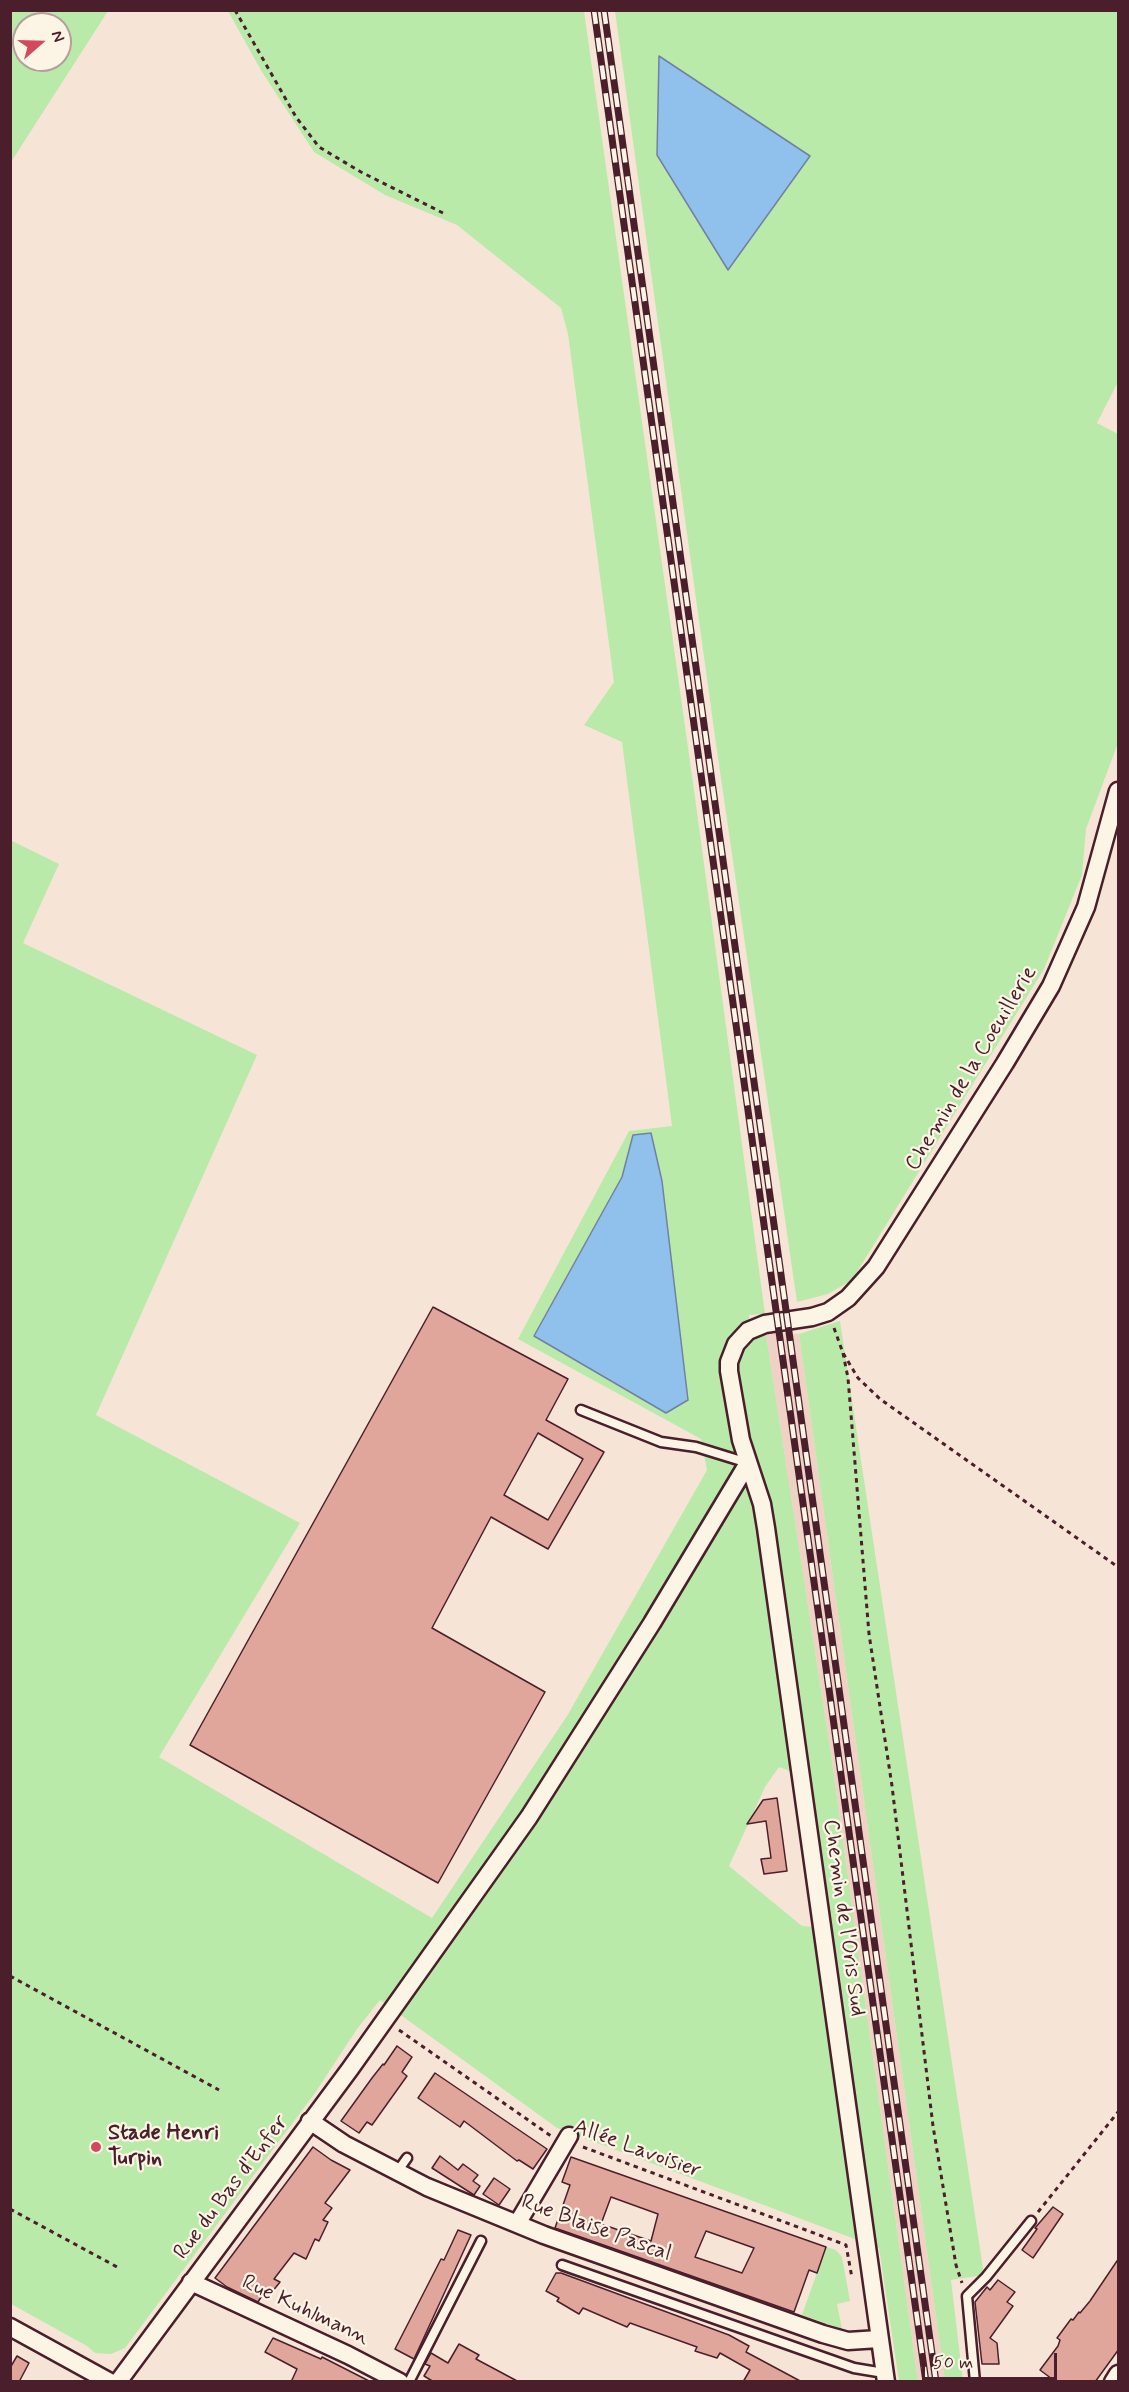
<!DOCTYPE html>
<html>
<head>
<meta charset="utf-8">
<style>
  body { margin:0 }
  #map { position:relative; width:1129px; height:2392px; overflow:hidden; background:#f6e5d6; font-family:Mynerve,sans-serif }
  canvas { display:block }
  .frame { position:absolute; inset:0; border:12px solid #4a1f2b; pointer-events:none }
  .north { position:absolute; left:12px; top:12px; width:60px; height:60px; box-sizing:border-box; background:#fcf5e5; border:2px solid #b59f9b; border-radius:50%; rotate:70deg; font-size:16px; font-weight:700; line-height:24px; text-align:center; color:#4a1f2b }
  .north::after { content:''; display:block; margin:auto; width:21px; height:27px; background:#d1495b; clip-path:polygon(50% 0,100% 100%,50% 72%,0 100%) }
  .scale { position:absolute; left:922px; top:2353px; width:135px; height:27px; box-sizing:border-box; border:3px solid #4a1f2b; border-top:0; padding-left:8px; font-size:18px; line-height:21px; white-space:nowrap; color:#4a1f2b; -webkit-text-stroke:4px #fcf5e5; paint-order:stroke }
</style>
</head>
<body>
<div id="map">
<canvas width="1129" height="2392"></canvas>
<div class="frame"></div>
<div class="north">N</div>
<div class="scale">50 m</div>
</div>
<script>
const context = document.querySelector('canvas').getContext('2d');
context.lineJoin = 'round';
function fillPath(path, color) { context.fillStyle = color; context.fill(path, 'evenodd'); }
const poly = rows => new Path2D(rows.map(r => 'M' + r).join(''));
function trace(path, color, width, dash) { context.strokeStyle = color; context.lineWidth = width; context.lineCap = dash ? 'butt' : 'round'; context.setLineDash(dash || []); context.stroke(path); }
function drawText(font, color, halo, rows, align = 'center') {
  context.font = font + ' Mynerve,sans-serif'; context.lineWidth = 4.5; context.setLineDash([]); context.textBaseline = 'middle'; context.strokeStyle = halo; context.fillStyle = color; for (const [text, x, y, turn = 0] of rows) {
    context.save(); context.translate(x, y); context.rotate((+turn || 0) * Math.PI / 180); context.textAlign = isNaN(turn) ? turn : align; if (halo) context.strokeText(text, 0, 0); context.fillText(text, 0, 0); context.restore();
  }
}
fillPath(poly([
  [766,1334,799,1334,945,2381,918,2381,831,1754]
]), '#efd2c5');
fillPath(poly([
  [11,10,108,11,11,162,10,11],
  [24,24,60,24,60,60,24,60],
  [228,11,584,11,694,790,765,1314,749,1315,749,1335,766,1334,831,1754,918,2381,899,2381,879,2248,557,2128,380,2000,357,2029,315,2093,125,2348,111,2354,95,2353,87,2346,11,2304,10,840,59,864,23,943,257,1055,96,1415,300,1523,159,1757,432,1918,567,1716,707,1470,701,1439,518,1339,629,1131,672,1126,622,742,584,725,614,682,568,334,561,308,457,225,385,195,314,152,262,72],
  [779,1767,795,1773,814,1927,802,1926,729,1866,765,1787],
  [615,11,1118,11,1118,382,1097,423,1118,434,1118,743,1086,829,1082,875,1044,969,852,1280,828,1294,797,1302,716,744],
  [840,1321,984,2275,951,2280,963,2381,945,2381,799,1334],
  [826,2247,836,2250,842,2257,850,2301,837,2304,842,2329,802,2315]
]), '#baeaaa');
const water = poly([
  [659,56,810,156,728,270,657,155,659,56],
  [651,1133,662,1181,688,1400,666,1413,534,1336,622,1177,633,1135,651,1133]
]);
fillPath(water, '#90c1ec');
trace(water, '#74809f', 1.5);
const building = poly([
  [433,1307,568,1379,546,1420,604,1452,548,1549,491,1517,432,1628,545,1692,438,1883,190,1745,433,1307],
  [538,1433,583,1459,548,1520,504,1495,538,1433],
  [777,1798,787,1871,764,1874,761,1859,771,1858,766,1821,747,1824,763,1800,777,1798],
  [397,2046,412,2057,402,2072,407,2076,372,2125,367,2122,359,2133,341,2121,372,2078,383,2064,384,2065,397,2046],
  [435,2073,547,2149,533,2169,519,2160,517,2161,464,2121,460,2127,418,2098,435,2073],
  [313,2147,331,2160,350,2170,325,2203,332,2208,323,2220,328,2222,319,2241,315,2239,306,2259,294,2253,274,2279,280,2282,268,2297,263,2294,258,2302,227,2287,215,2278,313,2147],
  [440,2156,458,2170,463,2164,478,2175,473,2181,480,2186,474,2195,432,2168,440,2156],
  [571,2157,826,2247,817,2273,809,2270,794,2312,555,2228,570,2185,562,2182,571,2157],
  [611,2197,658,2214,651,2241,601,2224,611,2197],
  [706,2231,754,2248,742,2273,695,2257,706,2231],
  [494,2178,510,2189,499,2205,483,2194,494,2178],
  [1053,2207,1063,2214,1033,2258,1022,2250,1037,2229,1035,2228,1053,2207],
  [458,2230,471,2235,414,2359,395,2349,441,2259,444,2260,458,2230],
  [1119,2258,1119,2349,1095,2382,1056,2382,1040,2370,1058,2346,1060,2340,1057,2338,1071,2319,1073,2320,1079,2312,1080,2313,1090,2301,1119,2258],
  [556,2273,561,2273,729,2335,749,2346,746,2352,802,2382,743,2382,750,2370,720,2353,717,2358,695,2351,697,2347,630,2323,627,2327,583,2308,579,2314,557,2301,559,2298,546,2291,556,2273],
  [998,2280,1015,2292,1007,2302,1013,2306,990,2338,997,2343,999,2364,982,2364,975,2302,987,2287,990,2290,998,2280],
  [273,2338,321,2359,322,2357,371,2382,291,2382,297,2369,265,2352,273,2338],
  [459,2344,479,2355,476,2359,519,2382,434,2382,424,2376,430,2366,425,2364,431,2353,448,2363,459,2344],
  [17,2356,29,2363,19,2382,10,2382,10,2368,17,2356]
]);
fillPath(building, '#e0a69c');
trace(building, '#4a1f2b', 1.5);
const service = poly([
  [581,1410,661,1442,696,1447,748,1463],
  [397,2172,407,2158],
  [562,2265,854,2368,884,2373],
  [409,2382,481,2241],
  [975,2382,967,2296,986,2277,1031,2221]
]);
const minor = poly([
  [310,2121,344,2144,427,2187,544,2235,823,2334,848,2341,879,2339],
  [517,2224,569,2136],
  [191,2282,348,2355,400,2382],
  [10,2327,110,2382],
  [118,2382,350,2069,529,1817,652,1623,748,1463],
  [886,2382,766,1528,762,1504,741,1440,729,1371,729,1362,736,1344,748,1331,765,1324,812,1317,828,1312,848,1298,876,1267,1005,1063,1051,986,1086,907,1118,791],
  [1113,2382,1118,2374]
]);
trace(service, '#4a1f2b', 13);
trace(minor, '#4a1f2b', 21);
trace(poly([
  [235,10,296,117,319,147,361,172,445,214],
  [834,1328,843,1353,858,1378,880,1399,1118,1567],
  [843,1353,848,1378,869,1634,892,1786,933,2126,956,2265,962,2283],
  [10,1976,219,2090],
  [399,2030,551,2136],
  [583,2147,846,2245,852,2278],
  [10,2209,119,2268],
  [1038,2212,1118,2112]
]), '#4a1f2b', 3, [4.5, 4.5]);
trace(service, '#fcf5e5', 8);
trace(minor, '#fcf5e5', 16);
const rail = poly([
  [594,10,926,2382],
  [604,10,936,2382]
]);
trace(rail, '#4a1f2b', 7);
trace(rail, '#fcf5e5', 4.5, [14]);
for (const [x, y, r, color] of [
  [96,2147,6,"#d1495b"]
]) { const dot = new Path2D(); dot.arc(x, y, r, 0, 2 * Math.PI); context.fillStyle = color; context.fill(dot); trace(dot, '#fcf5e5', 2); }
drawText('22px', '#4a1f2b', '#fcf5e5', [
  ["Chemin de la Coeuillerie",972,1069,-59],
  ["Chemin de l'Oris Sud",843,1918,82],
  ["Allée Lavoisier",637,2150,20],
  ["Rue du Bas d'Enfer",232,2188,-53],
  ["Rue Blaise Pascal",596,2229,20],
  ["Rue Kuhlmann",305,2311,25]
]);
drawText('bold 22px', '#4a1f2b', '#fcf5e5', [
  ["Stade Henri",108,2134],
  ["Turpin",108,2159]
], 'left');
</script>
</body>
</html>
